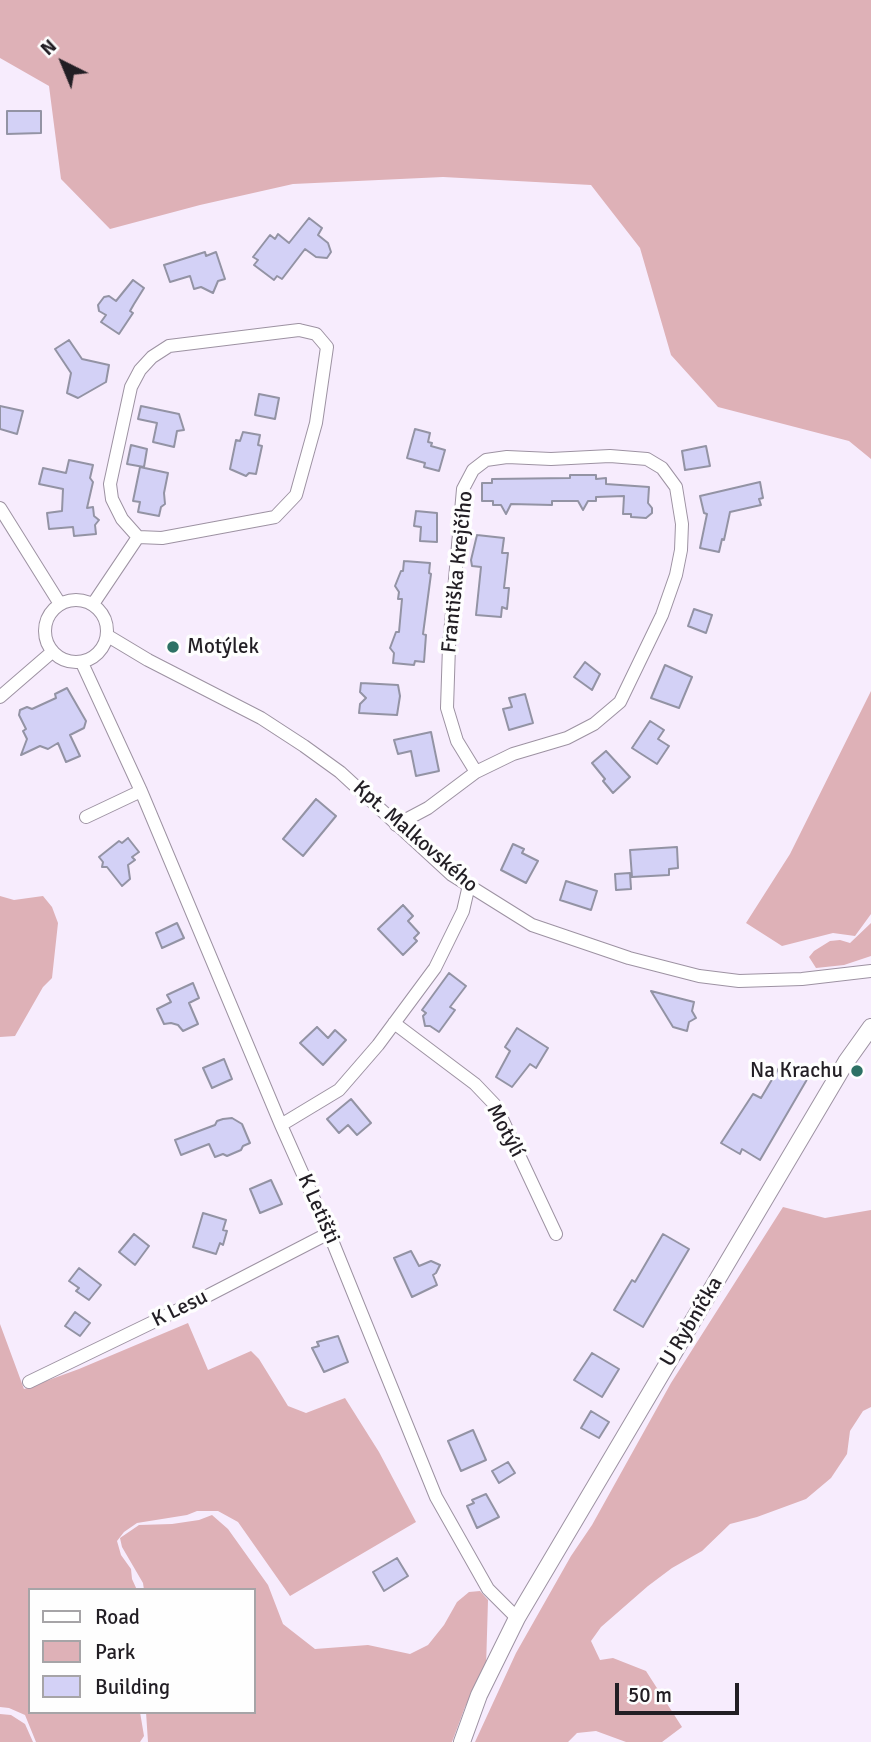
<!DOCTYPE html>
<html>
<head>
<meta charset="utf-8">
<style>
  body { margin:0 }
  #map { position:relative; width:871px; height:1742px; overflow:hidden; background:#f7ecfd; font-family:Signika,sans-serif }
  canvas { display:block }
  .legend { position:absolute; left:28px; top:1588px; width:228px; height:126px; box-sizing:border-box; background:#fefefe; border:2px solid #a6a4a7; margin:0; padding:9px 12px; list-style:none; font-size:21px; color:#221e24 }
  .legend li { display:flex; align-items:center; gap:14px; height:35px }
  .legend b { width:35px; border:2px solid #a6a4a7 }
  .north { position:absolute; left:28px; top:28px; width:70px; height:70px; -webkit-text-stroke:5px #fefefe; paint-order:stroke; rotate:317deg; font-size:19px; font-weight:700; line-height:28px; text-align:center; color:#221e24 }
  .north::after { content:''; display:block; margin:auto; width:24px; height:32px; background:#221e24; clip-path:polygon(50% 0,100% 100%,50% 72%,0 100%) }
  .scale { position:absolute; left:615px; top:1683px; width:124px; height:32px; box-sizing:border-box; border:4px solid #221e24; border-top:0; padding-left:9px; font-size:21px; line-height:24px; white-space:nowrap; color:#221e24; -webkit-text-stroke:5px #fefefe; paint-order:stroke }
</style>
</head>
<body>
<div id="map">
<canvas width="871" height="1742"></canvas>
<ul class="legend">
<li><b style="height:9px;background:#fff"></b>Road</li>
<li><b style="height:19px;background:#deb1b7"></b>Park</li>
<li><b style="height:19px;background:#d3d1f6"></b>Building</li>
</ul>
<div class="north">N</div>
<div class="scale">50 m</div>
</div>
<script>
const context = document.querySelector('canvas').getContext('2d');
context.lineJoin = 'round';
function fillPath(path, color) { context.fillStyle = color; context.fill(path, 'evenodd'); }
const poly = rows => new Path2D(rows.map(r => 'M' + r).join(''));
function trace(path, color, width, dash) { context.strokeStyle = color; context.lineWidth = width; context.lineCap = dash ? 'butt' : 'round'; context.setLineDash(dash || []); context.stroke(path); }
function drawText(font, color, halo, rows, align = 'center') {
  context.font = font + ' Signika,sans-serif'; context.lineWidth = 7; context.setLineDash([]); context.textBaseline = 'middle'; context.strokeStyle = halo; context.fillStyle = color; for (const [text, x, y, turn = 0] of rows) {
    context.save(); context.translate(x, y); context.rotate((+turn || 0) * Math.PI / 180); context.textAlign = isNaN(turn) ? turn : align; if (halo) context.strokeText(text, 0, 0); context.fillText(text, 0, 0); context.restore();
  }
}
fillPath(poly([
  [0,0,871,0,871,459,849,441,718,407,671,355,640,248,591,185,443,177,293,184,200,205,110,229,61,179,49,86,0,58],
  [871,691,871,914,855,936,833,933,782,946,746,923,790,854],
  [0,896,14,900,43,896,52,907,58,923,52,978,43,987,15,1036,0,1037],
  [871,923,871,956,844,965,816,968,809,957,814,951,830,941,840,940,850,943],
  [783,1207,825,1218,871,1210,871,1407,863,1411,850,1431,847,1454,831,1478,806,1499,757,1517,730,1524,702,1551,672,1568,648,1586,601,1627,591,1641,600,1660,613,1658,646,1671,682,1727,662,1742,626,1742,596,1731,577,1733,568,1742,475,1742,516,1653,571,1556,592,1525,671,1383],
  [188,1323,208,1370,251,1351,259,1359,288,1406,306,1413,345,1398,379,1452,416,1522,290,1596,238,1522,218,1511,197,1511,187,1515,137,1523,124,1532,117,1541,121,1555,131,1569,132,1579,137,1590,30,1590,30,1712,140,1712,144,1736,140,1742,36,1742,25,1715,9,1708,0,1707,0,1324,24,1389,79,1369],
  [212,1515,228,1529,268,1585,283,1624,315,1649,368,1645,410,1654,428,1645,444,1625,457,1602,469,1592,480,1591,488,1600,486,1668,465,1707,452,1742,148,1742,146,1712,254,1712,254,1590,144,1590,143,1583,122,1547,120,1538,139,1525,172,1524,199,1520],
  [0,1714,11,1715,25,1724,33,1742,0,1742]
]), '#deb1b7');
const building = poly([
  [7,111,41,111,41,133,7,134,7,111],
  [309,218,322,228,318,235,328,243,331,252,327,258,316,257,305,249,282,279,277,276,274,280,254,265,258,260,253,257,270,235,275,239,278,234,289,243,309,218],
  [205,252,206,256,216,252,225,279,218,281,213,293,201,287,194,289,190,276,170,282,164,265,205,252],
  [133,280,144,288,134,304,130,311,133,313,119,334,101,322,106,315,99,311,98,305,104,297,109,296,116,301,133,280],
  [69,340,82,359,109,365,106,382,78,398,67,393,71,373,55,349,69,340],
  [259,394,279,398,275,419,255,415,259,394],
  [0,406,23,411,17,434,0,429,0,406],
  [141,406,179,414,184,430,177,431,174,447,153,442,157,423,138,419,141,406],
  [415,429,430,433,428,442,432,443,431,446,445,450,439,471,424,467,425,463,407,458,415,429],
  [243,432,260,435,258,445,262,446,256,474,249,473,246,476,230,469,236,440,240,441,243,432],
  [131,445,147,449,144,467,127,464,131,445],
  [706,446,710,466,685,470,682,451,706,446],
  [69,460,93,465,90,478,93,482,87,508,93,507,94,516,99,520,95,525,96,534,74,536,73,527,49,529,47,513,62,511,63,489,39,484,43,468,66,473,69,460],
  [140,467,168,473,164,493,165,504,161,507,159,516,138,512,140,502,133,501,140,467],
  [570,475,596,475,596,479,606,478,606,484,649,487,648,503,652,508,652,513,646,518,631,517,631,514,623,514,624,496,596,497,596,501,588,501,583,510,578,501,552,501,552,505,511,504,506,514,501,505,493,505,493,501,482,501,482,483,492,483,492,479,570,478,570,475],
  [760,482,763,498,759,499,761,505,730,512,724,540,722,539,719,552,700,548,707,514,704,513,700,496,760,482],
  [416,511,437,513,437,542,420,541,421,527,414,526,416,511],
  [477,535,504,538,502,553,508,553,504,588,509,588,507,609,502,607,501,617,476,615,481,567,472,566,471,560,477,535],
  [404,561,430,563,429,573,431,574,423,634,426,635,424,662,415,661,414,665,393,663,394,653,390,648,396,632,399,632,402,599,398,599,399,592,395,586,401,571,403,571,404,561],
  [694,609,712,615,706,633,688,626,694,609],
  [585,662,600,674,592,690,574,677,585,662],
  [665,665,692,677,679,708,651,698,665,665],
  [361,683,398,685,400,696,397,715,359,713,360,704,366,698,360,692,361,683],
  [67,688,86,721,84,728,70,735,80,756,66,762,58,743,48,749,40,746,21,755,27,739,23,731,26,729,19,715,20,710,27,707,32,709,56,698,55,694,67,688],
  [525,694,533,723,509,730,503,709,512,707,509,698,525,694],
  [650,721,664,730,658,739,669,746,657,764,632,748,650,721],
  [431,732,439,771,416,776,411,751,398,754,394,740,431,732],
  [606,751,630,777,613,793,603,781,605,779,592,763,606,751],
  [316,799,336,816,303,856,283,839,316,799],
  [128,838,139,852,132,857,135,860,128,865,130,879,122,886,107,867,102,867,103,862,99,857,119,841,122,843,128,838],
  [513,844,524,849,522,853,538,861,526,883,501,870,513,844],
  [677,847,678,868,669,869,669,875,632,877,630,850,677,847],
  [630,873,631,889,616,890,615,874,630,873],
  [566,881,597,891,591,910,560,900,566,881],
  [403,905,413,916,408,921,419,933,414,938,417,941,403,955,378,929,403,905],
  [177,923,184,938,162,948,156,933,177,923],
  [449,973,466,986,450,1007,455,1010,439,1032,430,1026,425,1026,423,1016,426,1013,422,1010,449,973],
  [193,983,199,998,189,1003,198,1024,183,1031,178,1025,171,1023,164,1024,157,1009,171,1002,167,995,193,983],
  [651,991,694,1002,692,1011,696,1018,689,1022,687,1031,673,1027,651,991],
  [317,1027,328,1038,335,1030,346,1040,323,1065,300,1043,317,1027],
  [517,1028,548,1048,536,1068,530,1064,512,1087,496,1077,510,1051,505,1047,517,1028],
  [224,1059,232,1079,212,1088,203,1068,224,1059],
  [791,1065,809,1076,760,1160,742,1149,740,1154,721,1143,753,1094,761,1098,780,1066,788,1071,791,1065],
  [351,1099,371,1123,357,1135,348,1125,339,1133,327,1119,351,1099],
  [232,1118,242,1124,250,1143,243,1146,241,1150,227,1156,223,1154,215,1157,209,1144,181,1155,175,1140,215,1125,217,1121,223,1119,232,1118],
  [271,1180,282,1204,260,1213,250,1189,271,1180],
  [203,1213,226,1220,223,1230,227,1231,223,1245,220,1243,216,1254,193,1247,203,1213],
  [134,1234,149,1246,135,1265,119,1252,134,1234],
  [663,1234,689,1249,643,1327,614,1310,632,1280,635,1282,663,1234],
  [411,1251,419,1266,431,1261,440,1265,436,1273,433,1275,437,1285,412,1297,394,1258,411,1251],
  [79,1268,101,1285,89,1300,76,1291,79,1288,69,1281,79,1268],
  [75,1312,90,1323,80,1336,65,1326,75,1312],
  [338,1336,348,1362,324,1372,312,1348,319,1346,317,1342,338,1336],
  [592,1353,619,1369,602,1397,574,1380,592,1353],
  [591,1411,609,1422,599,1438,581,1428,591,1411],
  [473,1430,486,1460,461,1471,448,1441,473,1430],
  [508,1462,515,1473,499,1483,492,1471,508,1462],
  [486,1494,499,1517,477,1528,467,1506,474,1503,472,1500,486,1494],
  [397,1558,408,1576,384,1591,373,1572,397,1558]
]);
fillPath(building, '#d3d1f6');
trace(building, '#9393a4', 2);
const minor = poly([
  [299,330,316,334,327,347,316,423,296,495,275,517,162,538,138,537,122,519,112,499,110,484,131,387,140,370,152,357,169,346,299,330],
  [0,508,60,604],
  '45 631a31 31 0 1 1 62 0a31 31 0 1 1-62 0Z',
  [93,604,138,537],
  [108,636,148,660,261,718,304,746,340,772,452,875,532,925,629,958,699,976,739,981,802,979,871,971],
  [82,663,141,791,281,1125,329,1233,436,1497,488,1589,517,1618],
  [0,697,52,652],
  [86,817,141,791],
  [396,825,428,808,476,772,513,754,567,738,594,724,620,702,662,615,676,575,681,550,682,524,676,487,662,468,647,459,610,456,551,459,507,457,486,460,473,470,463,489,449,646,447,708,457,741,476,772],
  [394,1023,475,1084,496,1106,556,1234],
  [281,1125,339,1090,378,1045,435,968,463,911,469,885],
  [29,1382,209,1295,329,1233]
]);
const tertiary = poly([
  [462,1742,479,1695,517,1618,846,1062,871,1027]
]);
trace(minor, '#9d92a2', 14);
trace(tertiary, '#9d92a2', 18);
trace(minor, '#fff', 12);
trace(tertiary, '#fff', 16);
for (const [x, y, r, color] of [
  [173,647,7,"#2d7165"],
  [857,1071,7,"#2d7165"]
]) { const dot = new Path2D(); dot.arc(x, y, r, 0, 2 * Math.PI); context.fillStyle = color; context.fill(dot); trace(dot, '#fefefe', 2.5); }
drawText('21px', '#221e24', '#fefefe', [
  ["Františka Krejčího",458,572,-84],
  ["Kpt. Malkovského",415,837,41],
  ["Motýlí",505,1131,62],
  ["K Letišti",318,1209,66],
  ["K Lesu",180,1309,-26],
  ["U Rybníčka",692,1322,-59]
]);
drawText('21px', '#221e24', '#fefefe', [
  ["Motýlek",187,647],
  ["Na Krachu",843,1071,"right"]
], 'left');
</script>
</body>
</html>
